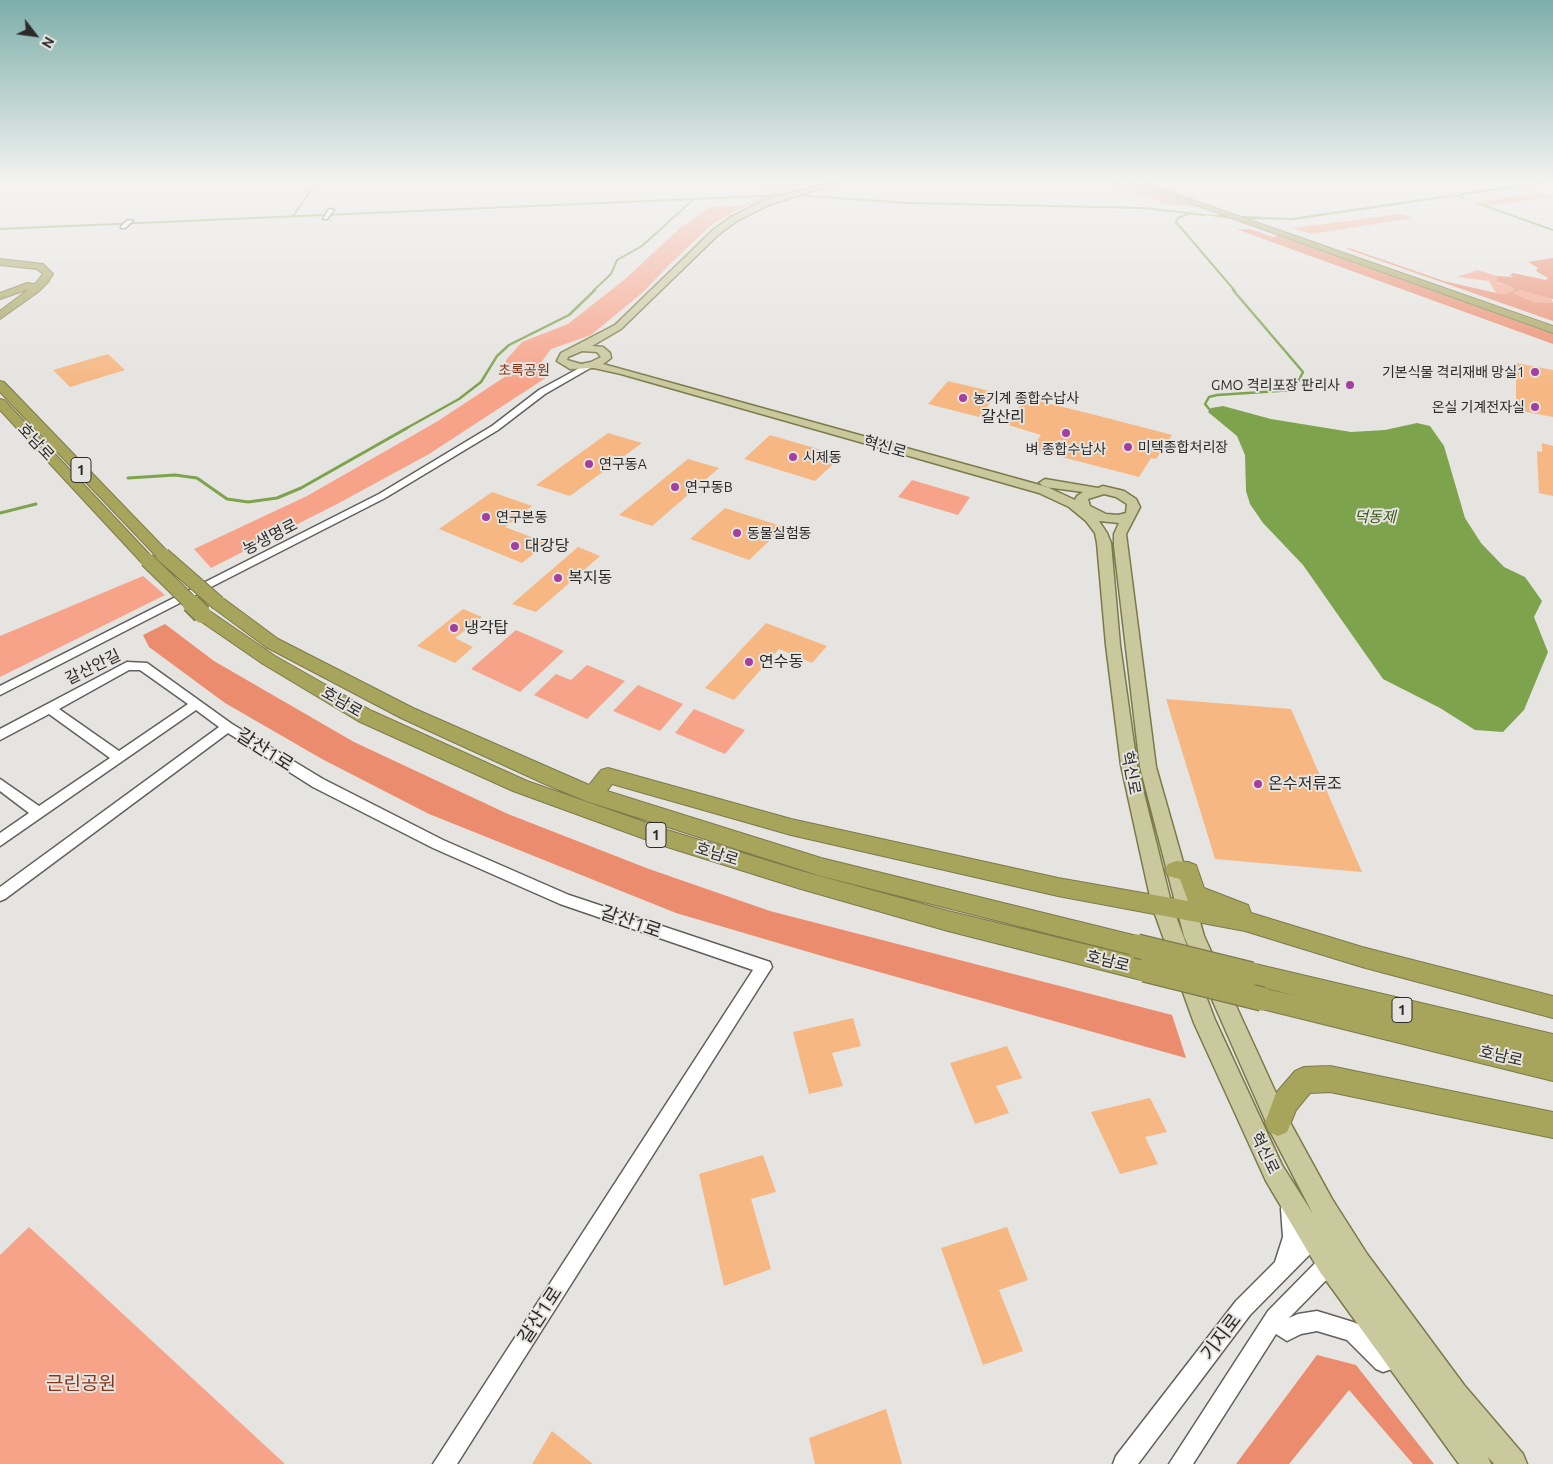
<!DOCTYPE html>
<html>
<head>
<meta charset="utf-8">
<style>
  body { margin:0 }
  #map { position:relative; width:1553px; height:1464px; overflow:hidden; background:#e6e4e0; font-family:Ubuntu,sans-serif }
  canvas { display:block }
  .north { position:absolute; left:10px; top:10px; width:50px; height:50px; -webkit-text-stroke:4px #e6e4e0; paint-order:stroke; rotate:120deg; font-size:14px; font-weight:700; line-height:20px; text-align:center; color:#2c2b2a }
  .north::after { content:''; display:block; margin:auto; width:18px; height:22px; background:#2c2b2a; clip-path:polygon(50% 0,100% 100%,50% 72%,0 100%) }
</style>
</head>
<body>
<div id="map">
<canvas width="1553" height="1464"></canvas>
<div class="north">N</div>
</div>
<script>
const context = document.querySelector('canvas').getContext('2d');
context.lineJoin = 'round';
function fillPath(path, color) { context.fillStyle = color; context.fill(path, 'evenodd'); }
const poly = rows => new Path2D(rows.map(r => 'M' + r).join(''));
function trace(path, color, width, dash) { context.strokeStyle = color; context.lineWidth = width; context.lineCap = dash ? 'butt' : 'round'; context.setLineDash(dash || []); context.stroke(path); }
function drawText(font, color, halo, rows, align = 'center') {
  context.font = font + ' Ubuntu,"Noto Sans KR",sans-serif'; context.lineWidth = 4; context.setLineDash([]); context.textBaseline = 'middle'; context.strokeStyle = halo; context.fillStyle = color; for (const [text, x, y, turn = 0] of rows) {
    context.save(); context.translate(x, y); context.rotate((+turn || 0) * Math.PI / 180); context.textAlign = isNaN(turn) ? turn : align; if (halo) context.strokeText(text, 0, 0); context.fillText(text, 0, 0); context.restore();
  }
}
fillPath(poly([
  [778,182,812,182,738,209,711,225,669,265,642,293,591,335,551,349,540,364,547,377,429,454,339,503,211,568,194,549,307,496,438,421,506,376,506,360,522,342,568,324,624,280,680,228,710,207,740,206,783,188,761,187],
  [1108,182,1127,182,1198,207,1165,204],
  [1538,193,1553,197,1488,206,1477,202],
  [1401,214,1413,218,1312,234,1292,228],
  [1478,270,1497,276,1496,283,1510,286,1515,290,1506,294,1496,293,1489,281,1457,277],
  [1520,290,1551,298,1553,303,1536,303,1513,293],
  [912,480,970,497,958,515,898,497],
  [143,576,165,595,0,677,0,636],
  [516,630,564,651,520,692,471,669],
  [587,665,625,681,587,719,534,695,556,674,571,680],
  [638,685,683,704,660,731,613,711],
  [694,709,745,730,725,754,675,733],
  [29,1227,285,1464,0,1464,0,1255]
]), '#f7a38a');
fillPath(poly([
  [1236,229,1250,229,1273,237,1279,236,1553,334,1553,344],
  [1349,248,1444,281,1496,293,1506,294,1515,290,1510,286,1496,282,1497,276,1513,277,1510,275,1513,273,1546,280,1548,278,1536,271,1538,268,1528,262,1553,258,1553,299,1520,290,1513,293,1536,303,1553,303,1553,321,1347,249],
  [165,624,214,661,354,742,508,814,649,869,770,911,1172,1015,1186,1058,829,958,676,913,429,814,322,759,225,703,149,647,143,635],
  [1317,1355,1356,1365,1434,1464,1413,1464,1349,1390,1289,1464,1236,1464]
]), '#ec8c6e');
fillPath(poly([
  [1538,182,1553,182,1294,220,1233,219,1196,214,1291,218],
  [1223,406,1271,419,1351,432,1385,430,1417,423,1430,426,1444,446,1465,518,1481,543,1504,567,1525,577,1542,601,1534,617,1548,652,1524,710,1503,732,1475,730,1440,708,1383,679,1303,565,1263,523,1250,504,1246,491,1245,455,1237,436,1208,412,1211,408]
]), '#7da44c');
trace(poly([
  [794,195,908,203,1144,208,1204,215],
  [1455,195,1464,198],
  [1477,203,1553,230],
  [1189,214,1178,218,1176,222,1235,291],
  [293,216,317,182],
  [0,229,787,195],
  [593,291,611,274,617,260,642,246,695,198]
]), '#7da44c', 2);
trace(poly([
  [1210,410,1205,404,1209,397,1217,395,1294,390,1303,372,1233,290],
  [405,429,459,399,481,382,497,356,509,345,569,315,595,290]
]), '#7da44c', 2.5);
trace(poly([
  [128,478,175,475,197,478,227,499,248,502,277,498,301,488,407,428],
  [0,513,36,504]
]), '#7da44c', 3);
fillPath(poly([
  [108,354,125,370,70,387,53,370],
  [1516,363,1553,370,1553,417,1516,410],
  [948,381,998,393,979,417,928,404],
  [1027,398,1111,419,1172,435,1156,459,1151,458,1139,477,1031,449,1041,435,1005,424],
  [608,433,642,443,570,496,536,485],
  [770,435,842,456,815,481,744,459],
  [1542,443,1553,446,1553,496,1539,493,1537,451,1542,452],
  [688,459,719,468,652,526,619,515],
  [492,492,532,506,505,527,547,543,522,563,439,529],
  [725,508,784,527,749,560,690,539],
  [578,547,600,556,536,612,512,604],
  [463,609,482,617,455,638,473,647,455,663,417,646],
  [766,623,827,646,812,663,779,649,734,700,705,688],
  [1166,699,1291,709,1362,872,1215,859],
  [853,1018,861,1046,832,1053,843,1086,809,1094,793,1032],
  [1007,1046,1022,1078,996,1086,1009,1113,975,1124,950,1063],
  [1150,1098,1167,1132,1145,1137,1158,1164,1120,1174,1091,1112],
  [763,1155,776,1192,751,1199,771,1269,724,1286,699,1174],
  [1007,1227,1028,1280,999,1290,1023,1351,983,1365,941,1248],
  [886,1409,902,1464,815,1464,809,1438],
  [552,1431,593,1464,532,1464]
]), '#f6b783');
const minor = poly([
  [329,209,334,210,327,219,323,219,329,209],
  [128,220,133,221,125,228,121,228,121,226,128,220],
  [585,365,592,367,545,394,498,430,385,498,0,695,0,686,379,494,492,426,539,390,585,365],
  [127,662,147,663,232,724,323,779,443,840,569,895,770,962,772,967,457,1464,433,1464,753,970,560,904,433,848,313,787,228,733,5,899,0,901,0,887,219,727,196,710,0,846,0,833,29,813,0,791,0,779,39,806,110,758,49,714,0,740,0,729,127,662],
  [129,670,140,670,188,704,119,751,59,709,129,670],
  [1290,1200,1297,1202,1299,1209,1302,1234,1309,1227,1316,1224,1323,1227,1326,1234,1323,1241,1250,1315,1138,1464,1113,1464,1116,1456,1236,1301,1275,1262,1283,1237,1281,1209,1283,1202,1290,1200],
  [1331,1251,1338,1254,1341,1261,1338,1268,1289,1318,1298,1314,1317,1311,1353,1322,1360,1325,1386,1351,1397,1348,1404,1351,1407,1358,1404,1365,1383,1372,1376,1369,1347,1340,1317,1331,1301,1334,1287,1341,1276,1334,1193,1464,1169,1464,1268,1311,1324,1254,1331,1251]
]);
const major = poly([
  [832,182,841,182,771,204,737,221,719,234,621,329,592,346,603,347,610,353,611,358,603,364,1047,487,1075,500,1077,496,1083,492,1045,487,1039,483,1045,479,1098,488,1103,486,1124,491,1136,499,1140,507,1126,534,1156,767,1204,936,1286,1115,1332,1199,1367,1254,1464,1385,1523,1454,1527,1464,1494,1464,1488,1457,1491,1464,1459,1464,1320,1272,1266,1181,1194,1023,1152,906,1121,765,1106,645,1097,543,1095,533,1086,521,1069,507,1039,493,621,374,594,368,570,369,557,361,561,353,615,325,713,230,731,217,765,200,832,182],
  [582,351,597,352,601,357,591,362,581,364,567,360,568,357,582,351],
  [1104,494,1116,497,1127,504,1126,513,1118,515,1106,514,1090,506,1088,499,1104,494],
  [1099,521,1119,523,1114,534,1114,546,1140,767,1184,936,1270,1131,1313,1214,1282,1165,1215,1020,1172,906,1137,765,1120,645,1111,543,1107,533,1099,521]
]);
const highway = poly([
  [1131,182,1141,182,1553,326,1553,333,1131,182],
  [0,259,43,264,53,274,48,282,38,292,0,319,0,311,29,289,0,299,0,293,27,283,35,284,43,274,37,269,0,265,0,259],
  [0,381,4,382,168,552,171,555,168,558,158,558,0,392,0,381],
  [0,399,4,400,152,557,155,560,152,563,142,563,0,410,0,399],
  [218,598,224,599,278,639,413,708,589,785,601,770,608,768,791,819,1058,878,1188,901,1180,879,1168,876,1165,870,1168,864,1176,861,1188,862,1196,865,1204,888,1248,905,1251,913,1362,947,1553,996,1553,1018,1362,967,1245,931,1058,896,791,835,612,784,607,791,821,858,1137,936,1145,939,1148,946,1145,953,1137,956,821,876,586,801,545,784,401,718,266,647,212,607,210,603,212,599,218,598],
  [202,609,208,610,275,656,372,711,527,781,667,830,801,871,948,911,1145,959,1153,962,1157,970,1153,978,1145,981,948,931,801,889,664,846,513,791,358,721,263,664,196,618,194,614,196,610,202,609],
  [1251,963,1553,1034,1553,1081,1254,1007,1250,999,1254,991,1262,988,1297,996,1243,982,1239,974,1243,966,1251,963],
  [1330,1066,1553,1112,1553,1138,1330,1092,1310,1093,1296,1110,1287,1132,1278,1136,1269,1132,1265,1123,1276,1093,1295,1071,1304,1067,1330,1066]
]);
trace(minor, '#62605c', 3);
trace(major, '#7c7a4a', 3);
trace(highway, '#7c7a4a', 2);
fillPath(minor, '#fff');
fillPath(major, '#cac89d');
fillPath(highway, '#a7a45c');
const highwayBridgeFar2 = poly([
  [163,555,218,603],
  [147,560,192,604]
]);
const highwayBridgeFar1 = poly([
  [191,603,202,614]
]);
const highwayBridge = poly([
  [1137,946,1251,974],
  [1145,970,1262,999]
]);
trace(highwayBridgeFar2, '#7c7a4a', 16, []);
trace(highwayBridgeFar1, '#7c7a4a', 21, []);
trace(highwayBridge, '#7c7a4a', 26, []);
trace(highwayBridgeFar2, '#a7a45c', 14);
trace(highwayBridgeFar1, '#a7a45c', 18);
trace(highwayBridge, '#a7a45c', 23);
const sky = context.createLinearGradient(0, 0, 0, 386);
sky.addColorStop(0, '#7daeaa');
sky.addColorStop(0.47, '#f4f3f1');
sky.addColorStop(1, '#f4f3f100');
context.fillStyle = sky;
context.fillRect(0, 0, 1553, 386);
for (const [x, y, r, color] of [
  [1535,372,5,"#a53ea1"],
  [1350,385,5,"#a53ea1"],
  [963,398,5,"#a53ea1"],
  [1535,407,5,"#a53ea1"],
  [1066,433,5,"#a53ea1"],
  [1128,447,5,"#a53ea1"],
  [793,457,5,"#a53ea1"],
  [589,464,5,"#a53ea1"],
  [675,487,5,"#a53ea1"],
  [486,517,5,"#a53ea1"],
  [737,533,5,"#a53ea1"],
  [515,546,5,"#a53ea1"],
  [558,578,5,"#a53ea1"],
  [454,628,5,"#a53ea1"],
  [749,662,5,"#a53ea1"],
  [1258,784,5,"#a53ea1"]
]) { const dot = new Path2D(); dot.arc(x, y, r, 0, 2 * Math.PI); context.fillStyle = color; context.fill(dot); trace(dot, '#e6e4e0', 2); }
drawText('14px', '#8a3519', '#e6e4e0', [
  ["초록공원",524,370]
]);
drawText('14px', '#2c2b2a', '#e6e4e0', [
  ["기본식물 격리재배 망실1",1525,372,"right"],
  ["GMO 격리포장 판리사",1340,385,"right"],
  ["농기계 종합수납사",973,398],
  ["온실 기계전자실",1525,407,"right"],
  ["미텍종합처리장",1138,447],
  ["벼 종합수납사",1066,449,"center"],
  ["시제동",803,457],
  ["연구동A",599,464],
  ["연구동B",685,487],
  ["연구본동",496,517],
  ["동물실험동",747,533]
], 'left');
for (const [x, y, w] of [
  [81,470,20],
  [656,835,20],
  [1402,1010,20]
]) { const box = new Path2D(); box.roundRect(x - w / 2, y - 12.5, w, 25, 4); context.fillStyle = '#e6e4e0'; context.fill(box); trace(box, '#2c2b2a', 1); }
drawText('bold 15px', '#2c2b2a', null, [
  ["1",81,470],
  ["1",656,835],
  ["1",1402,1010]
]);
drawText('italic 15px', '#3c5517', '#e6e4e0', [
  ["덕동제",1375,517]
]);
drawText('16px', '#2c2b2a', '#e6e4e0', [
  ["갈산리",1003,417]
]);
drawText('16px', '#2c2b2a', '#e6e4e0', [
  ["호남로",36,442,47],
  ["혁신로",885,447,16],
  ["농생명로",270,537,-27],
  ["갈산안길",93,667,-26],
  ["호남로",342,702,30],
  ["혁신로",1131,773,79],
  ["호남로",717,854,17],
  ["호남로",1108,961,14],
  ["호남로",1501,1056,13],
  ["혁신로",1265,1153,64]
]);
drawText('16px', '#2c2b2a', '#e6e4e0', [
  ["대강당",525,546],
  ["복지동",568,578],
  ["냉각탑",464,628],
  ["연수동",759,662],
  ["온수저류조",1268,784]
], 'left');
drawText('19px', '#2c2b2a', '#e6e4e0', [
  ["갈산1로",265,750,32],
  ["갈산1로",631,922,19],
  ["갈산1로",540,1315,-57],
  ["기지로",1221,1337,-53]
]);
drawText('19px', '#8a3519', '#e6e4e0', [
  ["근린공원",81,1384]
]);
</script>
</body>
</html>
